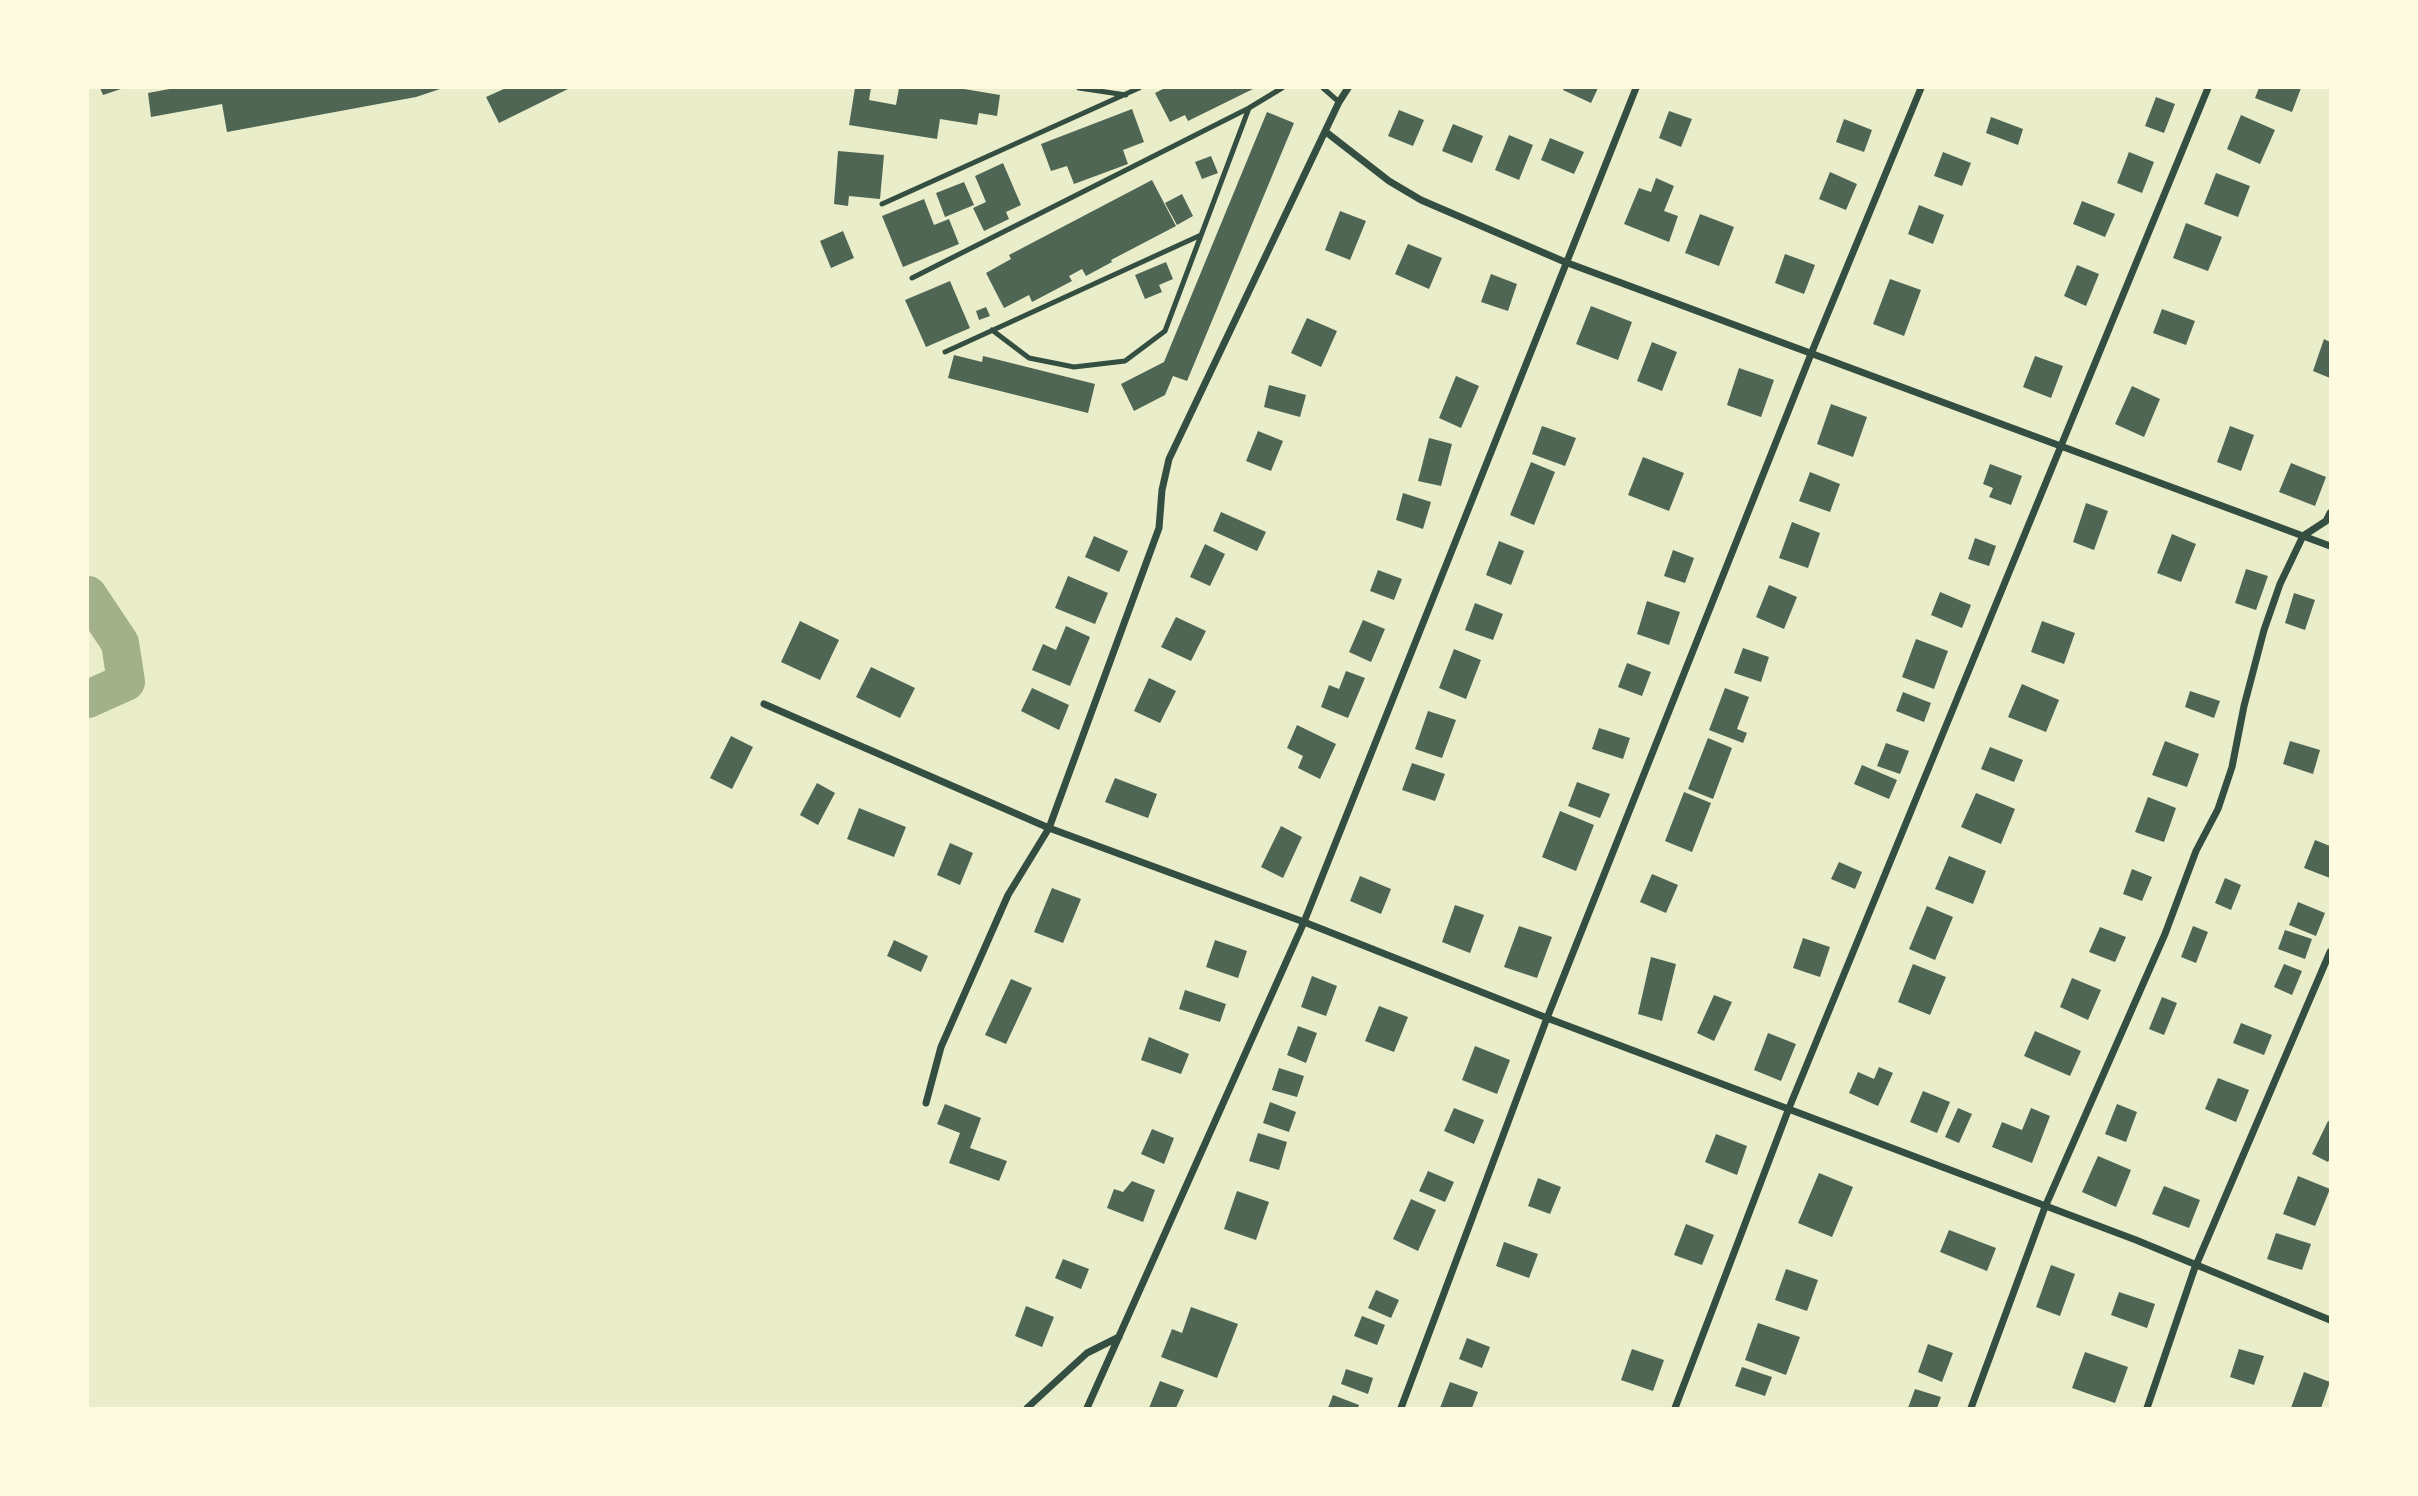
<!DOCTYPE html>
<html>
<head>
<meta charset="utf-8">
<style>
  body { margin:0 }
  #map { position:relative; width:2418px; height:1496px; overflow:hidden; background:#e9edc9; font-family:Arial,sans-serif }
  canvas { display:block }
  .frame { position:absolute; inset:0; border:89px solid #fefae0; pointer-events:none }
</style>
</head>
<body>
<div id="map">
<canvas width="2418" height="1496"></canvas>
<div class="frame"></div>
</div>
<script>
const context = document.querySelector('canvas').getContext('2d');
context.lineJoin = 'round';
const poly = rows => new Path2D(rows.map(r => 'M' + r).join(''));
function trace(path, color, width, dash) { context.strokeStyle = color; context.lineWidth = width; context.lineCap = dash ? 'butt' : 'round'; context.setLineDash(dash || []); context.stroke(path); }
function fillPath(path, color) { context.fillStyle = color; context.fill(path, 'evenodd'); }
trace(poly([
  [88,595,120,643,126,682,88,699]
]), '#a3b18a', 38);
fillPath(poly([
  [100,88,124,88,103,95],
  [175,88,443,88,416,97,227,132,222,104,151,117,148,93],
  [506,88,570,88,499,123,486,97],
  [855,88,871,88,869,100,896,105,899,88,958,88,1000,95,997,116,979,113,977,125,940,119,937,139,849,125],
  [1165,88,1255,88,1188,121,1185,115,1170,122,1155,93],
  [1564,88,1598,88,1591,103,1563,90],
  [2259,88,2301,88,2292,112,2255,98],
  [2156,97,2175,104,2164,133,2145,126],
  [1132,109,1144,142,1123,150,1128,164,1074,184,1067,166,1051,171,1041,144],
  [1399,110,1424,120,1413,146,1388,136],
  [1669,111,1692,119,1681,147,1659,138],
  [1267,112,1294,123,1187,381,1173,376,1165,395,1134,411,1121,384,1164,362],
  [2241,115,2275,130,2260,164,2227,149],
  [1991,117,2023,129,2018,145,1986,133],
  [1844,119,1872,130,1864,152,1836,142],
  [1453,124,1483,136,1472,163,1442,151],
  [1509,135,1533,145,1519,180,1495,170],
  [1550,138,1584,152,1574,174,1541,160],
  [838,151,884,155,880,199,849,196,848,206,834,204],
  [1943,152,1971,163,1962,186,1934,176],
  [2129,152,2154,162,2142,193,2117,183],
  [1211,156,1218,173,1202,179,1195,162],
  [1003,163,1021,205,1006,212,1009,219,984,231,973,208,986,202,975,176],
  [1830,172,1857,184,1846,210,1819,199],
  [2216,173,2250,186,2238,217,2204,204],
  [1656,178,1674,186,1664,211,1678,216,1669,242,1624,224,1639,188,1651,192],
  [1152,180,1176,226,1111,260,1112,262,1086,276,1082,269,1069,276,1072,281,1032,302,1029,295,1004,308,986,273,1011,259,1009,255],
  [964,182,974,205,945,217,936,193],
  [1182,194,1193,216,1177,225,1165,203],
  [924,199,934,225,949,219,959,244,903,267,882,216],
  [2082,201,2115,214,2105,237,2073,224],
  [1919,205,1944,215,1933,244,1908,234],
  [1340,211,1366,221,1350,260,1325,250],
  [1700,214,1734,227,1719,266,1685,253],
  [2186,223,2222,237,2208,271,2173,258],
  [843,231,854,258,831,268,820,241],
  [1408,244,1442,258,1429,289,1395,274],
  [1785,254,1815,265,1804,294,1775,283],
  [1166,262,1173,279,1159,285,1162,292,1145,299,1135,275],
  [2077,265,2099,274,2086,306,2064,296],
  [1491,274,1517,284,1508,311,1481,302],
  [1890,279,1921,290,1904,336,1873,324],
  [950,281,970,328,926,347,905,300],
  [1591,306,1632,322,1618,360,1576,344],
  [986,307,990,316,979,320,976,311],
  [2162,309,2195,321,2186,345,2153,333],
  [1307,318,1337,331,1321,367,1291,353],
  [2324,339,2330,342,2330,378,2313,371],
  [1652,342,1677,352,1662,391,1637,381],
  [954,355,982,362,983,356,1095,384,1088,413,948,378],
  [2035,356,2063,366,2051,398,2023,387],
  [1739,368,1774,380,1761,417,1727,405],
  [1456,376,1479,386,1461,428,1439,418],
  [1269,385,1306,395,1300,417,1264,407],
  [2132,386,2160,399,2144,437,2115,424],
  [1831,404,1867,417,1853,457,1817,444],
  [1542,426,1576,438,1565,466,1532,454],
  [2230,426,2254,435,2241,471,2217,462],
  [1258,431,1283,441,1271,471,1246,461],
  [1429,438,1452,444,1441,486,1418,481],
  [1643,457,1684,473,1669,511,1628,495],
  [1531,462,1555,472,1534,525,1510,515],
  [2291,463,2326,477,2315,506,2279,492],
  [1990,464,2022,476,2011,505,1989,497,1993,488,1983,484],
  [1810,472,1840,484,1830,512,1799,501],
  [1403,493,1431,502,1423,529,1396,520],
  [2086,503,2108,511,2094,550,2073,542],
  [1221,512,1266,532,1257,551,1213,531],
  [1792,522,1820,533,1808,568,1779,558],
  [2172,534,2196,544,2181,582,2157,573],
  [1094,536,1128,551,1119,572,1085,557],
  [1975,538,1996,546,1989,566,1968,559],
  [1499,541,1524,551,1511,585,1486,575],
  [1205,544,1225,554,1210,586,1190,577],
  [1673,550,1694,558,1685,583,1664,576],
  [2246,569,2268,576,2256,610,2235,603],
  [1378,570,1402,579,1394,600,1370,591],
  [1068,576,1108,593,1095,624,1055,608],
  [1769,585,1797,597,1784,629,1756,617],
  [1940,592,1971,605,1962,628,1931,615],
  [2294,593,2315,600,2305,630,2285,623],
  [1647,601,1680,612,1669,645,1637,634],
  [1475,603,1503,614,1493,640,1465,630],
  [1176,617,1206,631,1191,661,1161,647],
  [1363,620,1385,629,1371,662,1349,652],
  [800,621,839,640,820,680,781,662],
  [2042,621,2075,633,2064,664,2031,652],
  [1066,626,1090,637,1070,686,1032,670,1043,644,1056,650],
  [1916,639,1948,651,1934,689,1902,677],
  [1743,648,1769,657,1761,682,1734,673],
  [1454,649,1481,660,1466,699,1439,688],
  [1627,663,1651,672,1642,696,1618,687],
  [871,667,915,688,900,718,856,697],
  [1346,671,1365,678,1348,718,1321,707,1329,685,1339,689],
  [1149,678,1176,691,1160,723,1134,711],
  [2022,684,2059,700,2046,732,2008,717],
  [1032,688,1069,705,1059,730,1021,711],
  [1725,688,1749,697,1737,729,1747,733,1743,743,1709,730],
  [2190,691,2220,701,2214,718,2185,707],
  [1903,692,1931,703,1924,722,1896,711],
  [1428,711,1456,720,1442,758,1415,749],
  [1297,725,1336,744,1320,779,1298,768,1303,756,1287,748],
  [1599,728,1630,738,1623,759,1592,749],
  [731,736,753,747,732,789,710,778],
  [1708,738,1732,748,1713,799,1688,789],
  [2165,741,2199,754,2187,787,2152,775],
  [2290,741,2320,750,2313,774,2283,764],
  [1886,743,1909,751,1900,774,1877,766],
  [1990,747,2023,760,2014,782,1981,769],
  [1412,763,1445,774,1435,801,1402,790],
  [1862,765,1897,780,1889,799,1854,784],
  [1115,778,1157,794,1148,818,1105,802],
  [1577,782,1610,794,1600,818,1568,806],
  [817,783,835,793,818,825,800,815],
  [1684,792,1711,803,1692,852,1665,841],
  [1976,793,2015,809,2001,844,1961,827],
  [2148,797,2176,808,2164,842,2135,832],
  [859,808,906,827,894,857,847,839],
  [1560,811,1594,825,1576,871,1542,857],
  [1281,826,1302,837,1283,878,1261,867],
  [2315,840,2330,846,2330,878,2304,868],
  [950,843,973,853,960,885,937,875],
  [1949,856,1986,871,1973,904,1935,889],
  [1839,862,1862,872,1855,889,1831,879],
  [2132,869,2152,877,2142,901,2123,894],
  [1652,874,1678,885,1666,913,1640,902],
  [1360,876,1391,889,1381,914,1350,901],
  [2225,878,2241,885,2231,910,2215,903],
  [1052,888,1081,899,1063,943,1034,932],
  [2298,902,2325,913,2316,936,2289,925],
  [1455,905,1484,915,1470,953,1442,942],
  [1927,906,1953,917,1935,960,1909,949],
  [1519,926,1552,937,1537,978,1504,967],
  [2193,926,2208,932,2196,963,2181,957],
  [2100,927,2126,937,2115,962,2089,952],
  [2285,930,2312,939,2305,959,2278,949],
  [1803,938,1830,947,1820,977,1793,968],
  [894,940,928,956,921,972,887,956],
  [1215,940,1247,951,1238,978,1206,967],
  [1651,957,1676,964,1662,1021,1638,1014],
  [1913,964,1946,977,1930,1015,1898,1002],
  [2284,964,2302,971,2292,995,2274,987],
  [1312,976,1337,986,1326,1016,1301,1007],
  [2072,978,2101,990,2088,1020,2060,1007],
  [1011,979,1032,988,1006,1044,985,1035],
  [1185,990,1226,1004,1220,1022,1179,1009],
  [1714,995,1732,1002,1714,1041,1697,1033],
  [2162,997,2177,1003,2164,1035,2149,1029],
  [1379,1006,1408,1017,1394,1052,1365,1041],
  [2241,1023,2272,1035,2264,1055,2233,1043],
  [1298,1026,1317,1033,1306,1063,1287,1055],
  [2035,1031,2081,1051,2070,1076,2024,1056],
  [1768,1033,1796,1044,1781,1081,1754,1070],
  [1149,1037,1189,1054,1181,1074,1141,1060],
  [1475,1046,1510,1060,1497,1094,1462,1080],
  [1879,1067,1893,1073,1878,1106,1849,1093,1858,1072,1874,1079],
  [1279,1068,1304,1076,1297,1097,1272,1090],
  [2218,1078,2249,1090,2236,1122,2205,1109],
  [1923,1091,1950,1102,1937,1133,1910,1122],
  [1270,1102,1296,1112,1289,1132,1263,1123],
  [945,1104,981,1118,970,1148,1007,1161,999,1181,949,1163,960,1133,937,1124],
  [2117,1104,2137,1112,2126,1142,2105,1134],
  [1454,1108,1484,1120,1474,1144,1444,1131],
  [1958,1108,1972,1114,1959,1143,1945,1137],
  [2031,1108,2050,1116,2032,1163,1992,1147,2002,1122,2022,1130],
  [2328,1121,2330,1122,2330,1158,2328,1162,2312,1154],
  [1152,1129,1174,1138,1164,1164,1141,1154],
  [1258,1133,1287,1142,1279,1170,1249,1161],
  [1716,1134,1747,1146,1737,1175,1705,1162],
  [2098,1156,2131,1170,2116,1207,2082,1192],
  [1428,1171,1454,1182,1445,1202,1419,1191],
  [1819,1173,1853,1187,1832,1237,1798,1223],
  [2298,1176,2330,1189,2315,1226,2283,1214],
  [1538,1178,1561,1187,1550,1214,1528,1206],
  [1132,1181,1155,1190,1143,1222,1107,1208,1114,1189,1123,1192],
  [2164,1186,2200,1200,2189,1228,2152,1214],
  [1237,1191,1269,1202,1256,1240,1224,1229],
  [1411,1199,1436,1210,1418,1251,1393,1239],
  [1686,1224,1714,1235,1702,1265,1674,1255],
  [1949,1230,1996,1248,1987,1271,1940,1252],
  [2276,1233,2311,1244,2302,1270,2267,1259],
  [1504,1242,1538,1254,1529,1278,1496,1266],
  [1063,1259,1089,1269,1081,1289,1055,1278],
  [2051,1265,2075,1274,2060,1316,2036,1307],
  [1786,1269,1818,1280,1807,1311,1775,1300],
  [1376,1290,1399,1300,1391,1318,1368,1308],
  [2119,1292,2155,1304,2147,1328,2111,1315],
  [1026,1306,1054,1317,1042,1347,1015,1336],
  [1191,1307,1238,1324,1217,1378,1161,1357,1172,1329,1182,1333],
  [1362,1316,1385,1325,1377,1345,1354,1336],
  [1758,1323,1800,1337,1786,1375,1745,1360],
  [1467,1338,1490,1347,1482,1368,1459,1359],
  [1928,1344,1953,1353,1942,1382,1918,1372],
  [1632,1349,1664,1360,1653,1391,1621,1380],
  [2239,1349,2264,1356,2254,1385,2230,1377],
  [2085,1352,2128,1367,2115,1403,2072,1388],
  [1742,1367,1772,1377,1765,1396,1735,1386],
  [1346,1369,1373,1378,1368,1394,1341,1384],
  [2304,1372,2330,1382,2321,1408,2291,1408],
  [1160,1381,1184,1390,1176,1408,1149,1408],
  [1450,1382,1478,1392,1472,1408,1440,1408],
  [1915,1389,1941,1397,1937,1408,1908,1408],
  [1333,1395,1359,1405,1358,1408,1328,1408]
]), '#4f6655');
trace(poly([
  [1079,88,1126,95],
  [1323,88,1339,102],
  [882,204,1139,88],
  [912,278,1249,108,1282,88],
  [992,330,1029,358,1074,367,1125,361,1165,331,1249,108],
  [945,352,1201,235]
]), '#344e41', 5);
trace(poly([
  [1326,132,1389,181,1421,200,1565,262,2330,546],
  [764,704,1049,828,1304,922,1547,1018,2136,1240,2330,1320],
  [926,1103,941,1047,1008,895,1049,828,1159,528,1162,490,1169,459,1339,102,1348,88],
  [1027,1408,1087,1353,1119,1337],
  [1087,1408,1304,922,1636,88],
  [1401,1408,1547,1018,1811,354,1921,88],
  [1675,1408,1789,1108,2208,88],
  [1971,1408,2045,1207,2165,934,2196,851,2218,809,2232,767,2244,706,2264,630,2280,584,2303,536,2326,521,2330,513],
  [2147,1408,2194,1270,2330,952]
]), '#344e41', 7);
</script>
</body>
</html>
